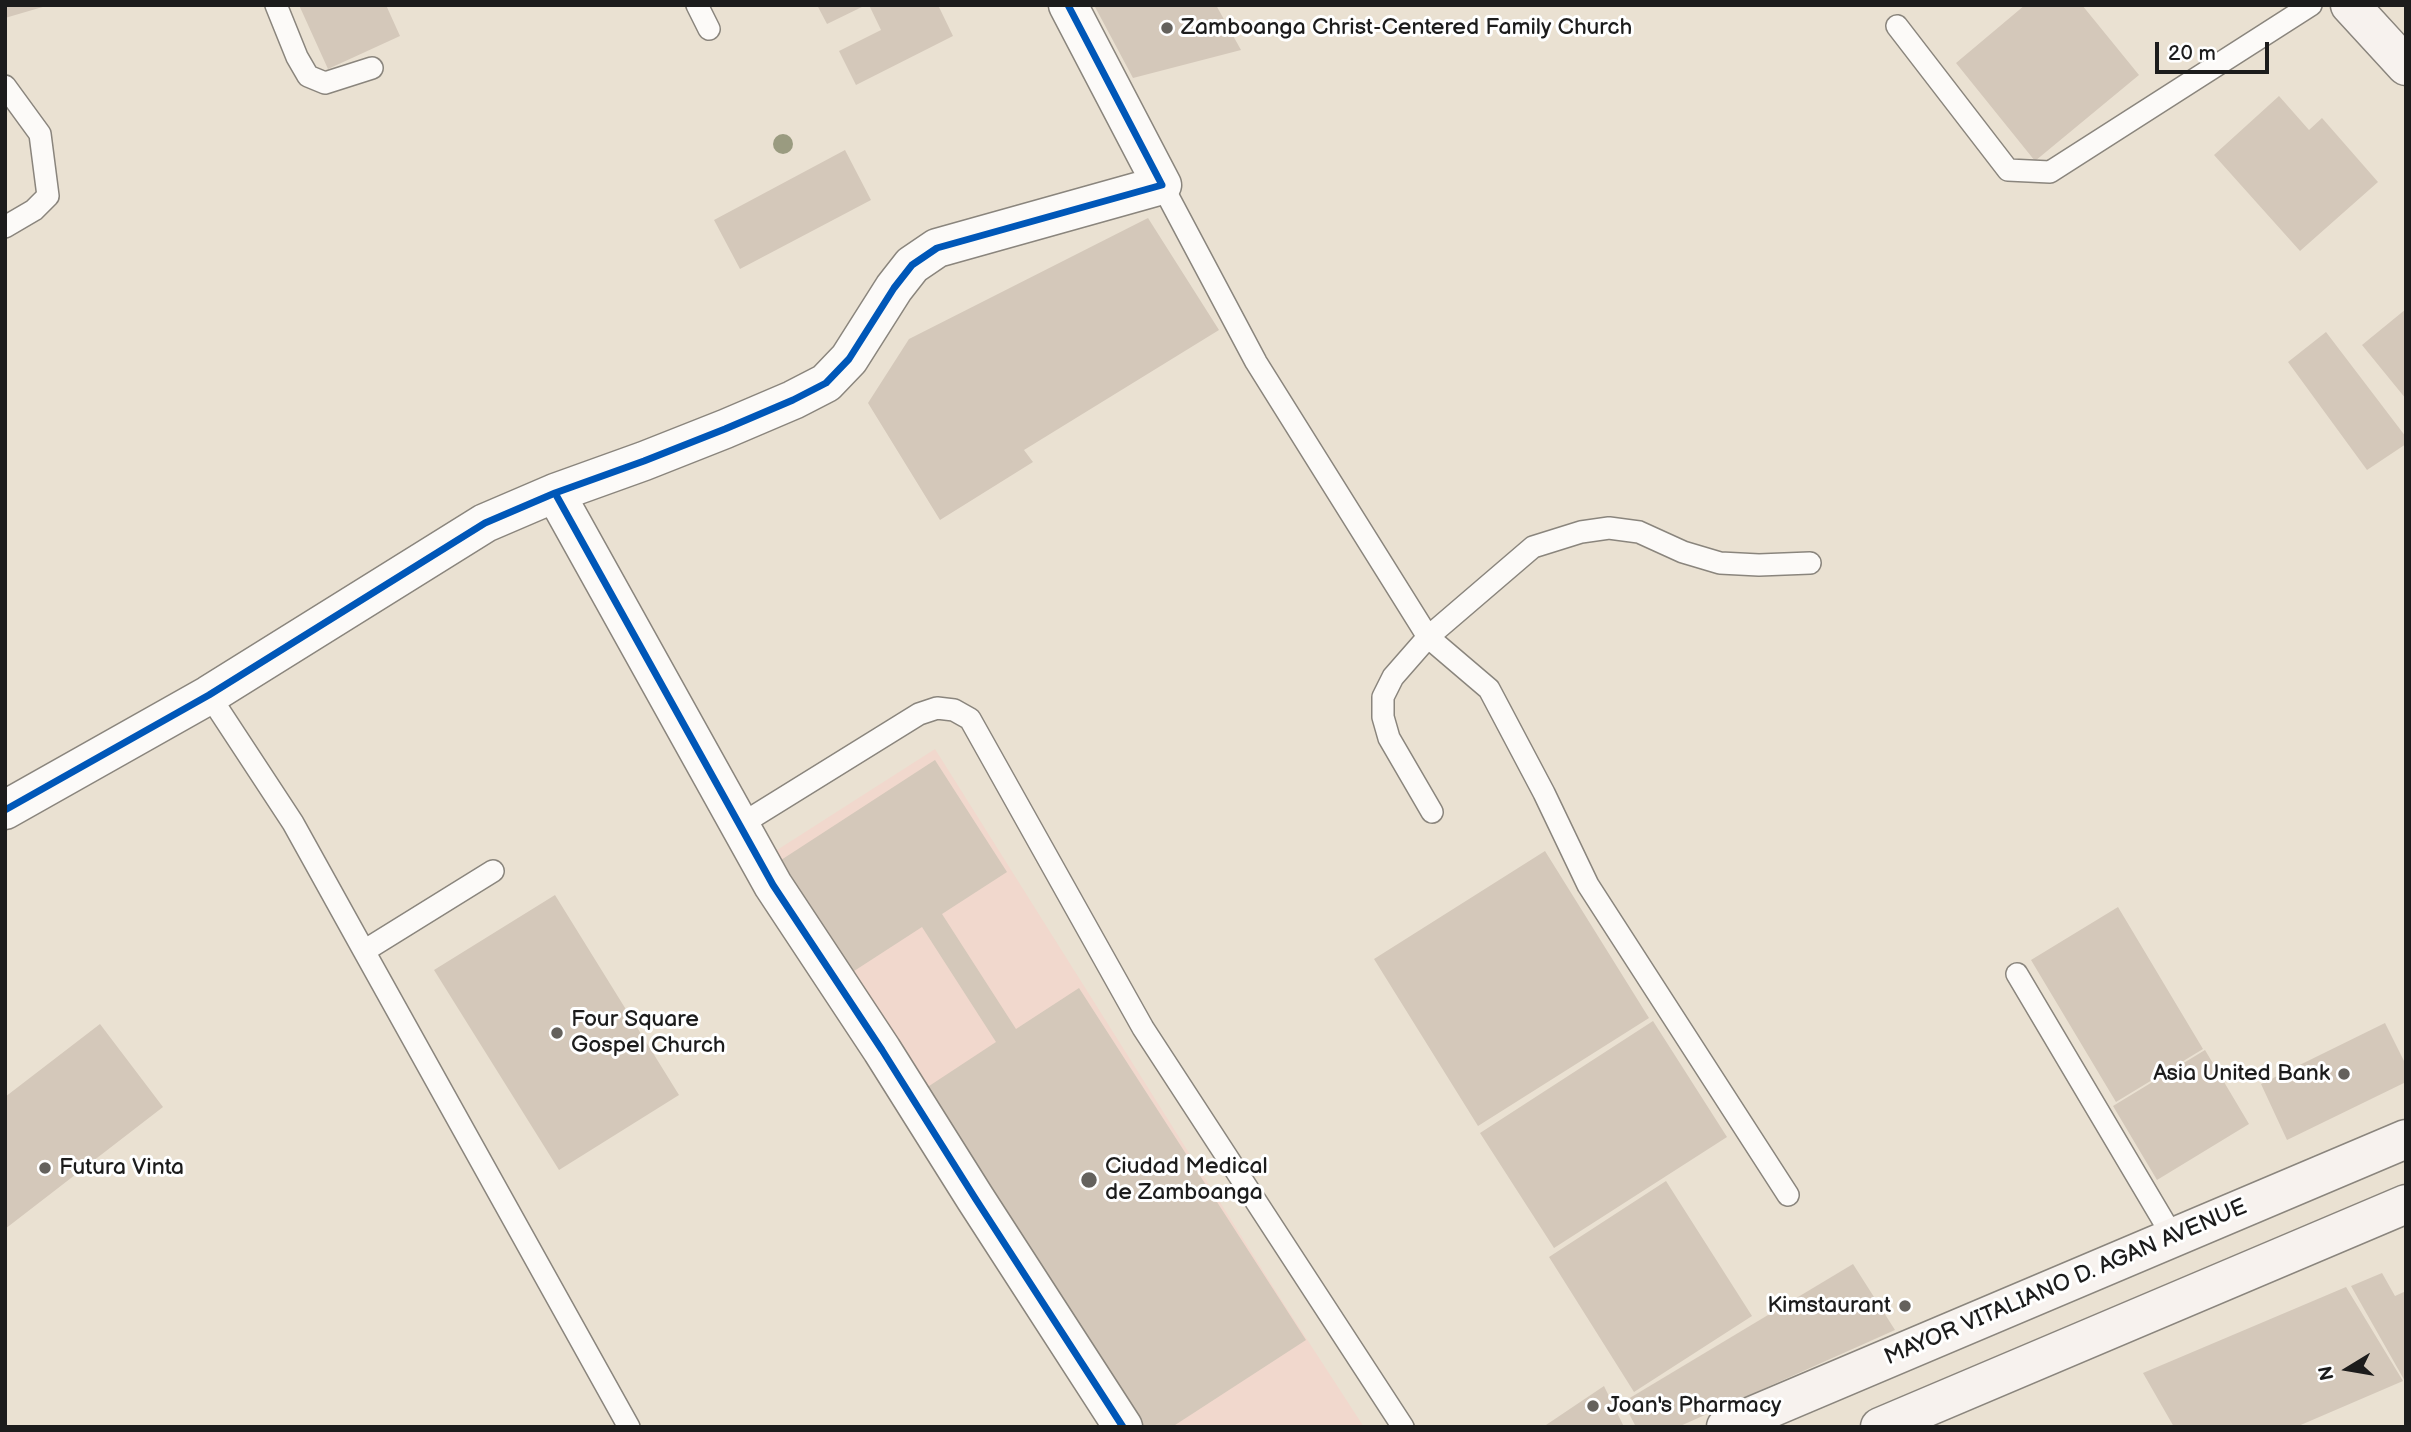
<!DOCTYPE html>
<html>
<head>
<meta charset="utf-8">
<style>
  body { margin:0 }
  #map { position:relative; width:2411px; height:1432px; overflow:hidden; background:#eae1d2; font-family:"Balsamiq Sans",sans-serif }
  canvas { display:block }
  .frame { position:absolute; inset:0; border:7px solid #1c1c1c; pointer-events:none }
  .north { position:absolute; left:2313px; top:1334px; width:70px; height:70px; -webkit-text-stroke:5px #fff; paint-order:stroke; rotate:259deg; font-size:19px; font-weight:700; line-height:28px; text-align:center; color:#1c1c1c }
  .north::after { content:''; display:block; margin:auto; width:24px; height:32px; background:#1c1c1c; clip-path:polygon(50% 0,100% 100%,50% 72%,0 100%) }
  .scale { position:absolute; left:2155px; top:42px; width:114px; height:32px; box-sizing:border-box; border:4px solid #1c1c1c; border-top:0; padding-left:9px; font-size:21px; line-height:24px; white-space:nowrap; color:#1c1c1c; -webkit-text-stroke:5px #fff; paint-order:stroke }
</style>
</head>
<body>
<div id="map">
<canvas width="2411" height="1432"></canvas>
<div class="frame"></div>
<div class="north">N</div>
<div class="scale">20 m</div>
</div>
<script>
const context = document.querySelector('canvas').getContext('2d');
context.lineJoin = 'round';
function fillPath(path, color) { context.fillStyle = color; context.fill(path, 'evenodd'); }
const poly = rows => new Path2D(rows.map(r => 'M' + r).join(''));
function trace(path, color, width, dash) { context.strokeStyle = color; context.lineWidth = width; context.lineCap = dash ? 'butt' : 'round'; context.setLineDash(dash || []); context.stroke(path); }
function drawText(font, color, halo, rows, align = 'center') {
  context.font = font + ' "Balsamiq Sans",sans-serif'; context.lineWidth = 6; context.setLineDash([]); context.textBaseline = 'middle'; context.strokeStyle = halo; context.fillStyle = color; for (const [text, x, y, turn = 0] of rows) {
    context.save(); context.translate(x, y); context.rotate((+turn || 0) * Math.PI / 180); context.textAlign = isNaN(turn) ? turn : align; if (halo) context.strokeText(text, 0, 0); context.fillText(text, 0, 0); context.restore();
  }
}
fillPath(poly([
  [935,749,1284,1304,1364,1427,1131,1427,763,859]
]), '#f1d8cd');
fillPath(poly([
  [5,5,46,5,46,6,5,18],
  [299,5,386,5,400,36,328,69],
  [817,5,866,5,827,24],
  [869,5,938,5,953,36,856,85,839,51,881,30],
  [1094,5,1216,5,1241,50,1133,78],
  [2025,5,2082,5,2139,75,2035,161,1956,63],
  [2279,96,2309,130,2322,118,2378,182,2300,251,2214,155],
  [845,150,871,200,740,269,714,220],
  [1148,218,1219,330,1024,450,1033,462,940,520,868,403,909,339],
  [2406,309,2406,399,2362,345],
  [2326,332,2406,437,2406,444,2367,470,2288,362],
  [935,760,1007,872,942,914,1016,1029,1079,988,1306,1340,1172,1427,1135,1427,920,1092,996,1042,922,927,851,973,778,862],
  [1545,851,1649,1018,1478,1126,1374,959],
  [555,895,679,1095,559,1170,434,970],
  [2118,907,2203,1049,2116,1102,2031,960],
  [1653,1021,1727,1137,1554,1248,1480,1133],
  [2385,1023,2406,1065,2406,1082,2287,1140,2261,1084],
  [100,1024,163,1107,5,1229,5,1097],
  [2205,1050,2249,1124,2157,1180,2113,1106],
  [1666,1181,1752,1316,1634,1392,1549,1257],
  [1853,1264,1895,1330,1678,1427,1636,1427,1623,1402],
  [2382,1273,2395,1296,2406,1291,2406,1383,2351,1286],
  [2346,1287,2403,1381,2296,1427,2174,1427,2143,1373],
  [1604,1386,1624,1427,1543,1427]
]), '#d4c8ba');
const service = poly([
  [276,5,297,57,308,76,325,83,372,68],
  [697,5,709,29],
  [1897,26,2008,170,2050,172,2311,5],
  [5,86,40,134,48,196,34,210,5,227],
  [1162,185,1256,362,1428,637,1489,689,1544,793,1588,885,1788,1195],
  [209,695,293,823,364,951,493,871],
  [1432,812,1389,738,1383,717,1383,697,1393,677,1428,637,1533,547,1581,532,1609,528,1639,532,1683,552,1720,563,1759,565,1810,563],
  [740,825,919,714,937,708,954,710,970,719,1143,1028,1403,1427],
  [364,951,629,1427],
  [2017,974,2173,1237]
]);
const minor = poly([
  [555,493,773,885,882,1050,975,1198,1123,1427],
  [5,810,209,695,485,523,555,493,644,461,725,429,793,400,826,383,849,359,894,288,912,265,937,248,1162,185,1068,5]
]);
const secondary = poly([
  [2350,5,2406,66],
  [1726,1427,2406,1139],
  [1880,1427,2406,1204]
]);
trace(service, '#8a857d', 24);
trace(minor, '#8a857d', 41);
trace(secondary, '#8a857d', 41);
trace(service, '#fcfaf8', 21);
trace(minor, '#fcfaf8', 38);
trace(secondary, '#f7f2ee', 38);
trace(poly([
  [555,493,773,885,882,1050,975,1198,1123,1427],
  [5,810,209,695,485,523,555,493,644,461,725,429,793,400,826,383,849,359,894,288,912,265,937,248,1162,185,1068,5]
]), '#0057b8', 7);
context.fillStyle = '#9a9b80';
for (const [x, y] of [
  [783,144]
]) { context.beginPath(); context.arc(x, y, 10, 0, 2 * Math.PI); context.fill(); }
for (const [x, y, r, color] of [
  [1167,28,7,"#64615c"],
  [557,1033,7,"#64615c"],
  [2344,1074,7,"#64615c"],
  [45,1168,7,"#64615c"],
  [1089,1180,9,"#64615c"],
  [1905,1306,7,"#64615c"],
  [1593,1406,7,"#64615c"]
]) { const dot = new Path2D(); dot.arc(x, y, r, 0, 2 * Math.PI); context.fillStyle = color; context.fill(dot); trace(dot, '#fff', 2.5); }
drawText('23px', '#1c1c1c', '#fff', [
  ["Zamboanga Christ-Centered Family Church",1181,28],
  ["Four Square",571,1020],
  ["Gospel Church",571,1046],
  ["Asia United Bank",2330,1074,"right"],
  ["Ciudad Medical",1105,1167],
  ["de Zamboanga",1105,1193],
  ["Futura Vinta",59,1168],
  ["Kimstaurant",1891,1306,"right"],
  ["Joan's Pharmacy",1607,1406]
], 'left');
drawText('23px', '#1c1c1c', '#fff', [
  ["MAYOR VITALIANO D. AGAN AVENUE",2066,1283,-23]
]);
</script>
</body>
</html>
